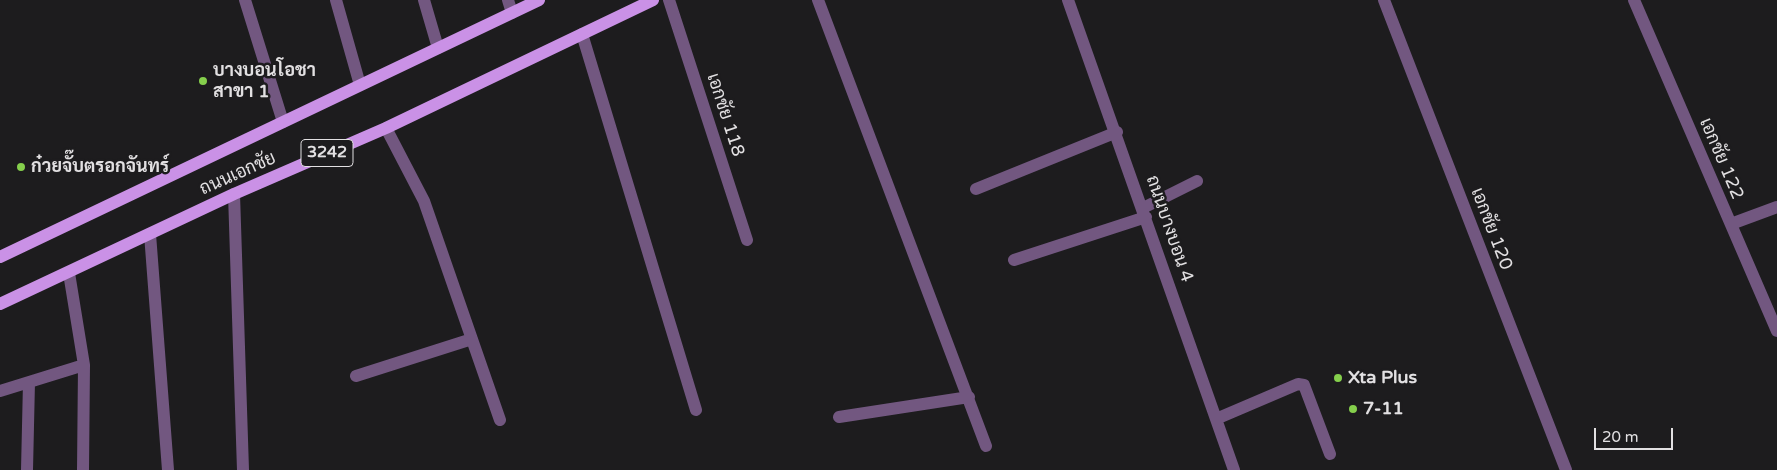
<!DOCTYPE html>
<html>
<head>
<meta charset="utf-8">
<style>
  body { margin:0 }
  #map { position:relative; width:1777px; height:470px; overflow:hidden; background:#1d1c1e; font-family:"Varela Round",sans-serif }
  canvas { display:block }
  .scale { position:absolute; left:1594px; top:428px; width:79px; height:22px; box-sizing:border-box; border:2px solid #e2e0e2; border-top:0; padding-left:6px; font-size:15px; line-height:18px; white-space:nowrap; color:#e2e0e2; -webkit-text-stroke:4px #1d1c1e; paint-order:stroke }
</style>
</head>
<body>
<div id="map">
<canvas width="1777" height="470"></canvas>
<div class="scale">20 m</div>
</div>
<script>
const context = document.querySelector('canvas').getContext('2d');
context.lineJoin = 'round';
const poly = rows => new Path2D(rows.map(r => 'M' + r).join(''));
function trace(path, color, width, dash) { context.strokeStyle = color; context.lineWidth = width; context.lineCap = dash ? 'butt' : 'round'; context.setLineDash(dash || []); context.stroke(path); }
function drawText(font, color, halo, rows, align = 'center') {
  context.font = font + ' "Varela Round",Sarabun,sans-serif'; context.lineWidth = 5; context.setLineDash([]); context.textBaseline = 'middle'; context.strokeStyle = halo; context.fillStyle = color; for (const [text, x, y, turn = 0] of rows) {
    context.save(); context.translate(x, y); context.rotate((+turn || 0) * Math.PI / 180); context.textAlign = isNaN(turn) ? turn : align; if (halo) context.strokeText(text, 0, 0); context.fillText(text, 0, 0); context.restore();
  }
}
trace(poly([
  [245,0,283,122],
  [336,0,360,85],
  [424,0,438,48],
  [508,0,512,13],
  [669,0,747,240],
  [818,0,986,446],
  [1068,0,1234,470],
  [1384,0,1566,470],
  [1634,0,1777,331],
  [582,34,696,410],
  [386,128,424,201,500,420],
  [976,189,1117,132],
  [234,194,243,470],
  [1143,208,1197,181],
  [1731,224,1777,207],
  [150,234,168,470],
  [1014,260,1146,217],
  [69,273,84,365,83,470],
  [356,376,472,339],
  [0,391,84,365],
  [839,417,969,397],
  [1216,419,1298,384,1304,385,1330,454],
  [27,470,29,382]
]), '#725780', 12);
trace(poly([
  [0,257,539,0],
  [0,304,234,194,386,128,653,0]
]), '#ca91e6', 12);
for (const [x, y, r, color] of [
  [203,81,5,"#85cf4c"],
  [21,167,5,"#85cf4c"],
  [1338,378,5,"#85cf4c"],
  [1353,409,5,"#85cf4c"]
]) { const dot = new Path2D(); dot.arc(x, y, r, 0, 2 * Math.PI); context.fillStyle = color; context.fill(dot); trace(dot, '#1d1c1e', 2); }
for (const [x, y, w] of [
  [327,153,52]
]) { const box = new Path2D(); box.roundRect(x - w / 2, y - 13.5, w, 27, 4); context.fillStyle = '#1d1c1e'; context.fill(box); trace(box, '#e2e0e2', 1); }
drawText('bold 16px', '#e2e0e2', null, [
  ["3242",327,153]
]);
drawText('bold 18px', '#e2e0e2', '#1d1c1e', [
  ["บางบอนโอชา",213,71],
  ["สาขา 1",213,92],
  ["ก๋วยจั๊บตรอกจันทร์",31,167],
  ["Xta Plus",1348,378],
  ["7-11",1363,409]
], 'left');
drawText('18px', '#e2e0e2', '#1d1c1e', [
  ["เอกชัย 118",725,115,72],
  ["เอกชัย 122",1721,159,67],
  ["ถนนเอกชัย",238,174,-24],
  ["ถนนบางบอน 4",1169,229,71],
  ["เอกชัย 120",1491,229,69]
]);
</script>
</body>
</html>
